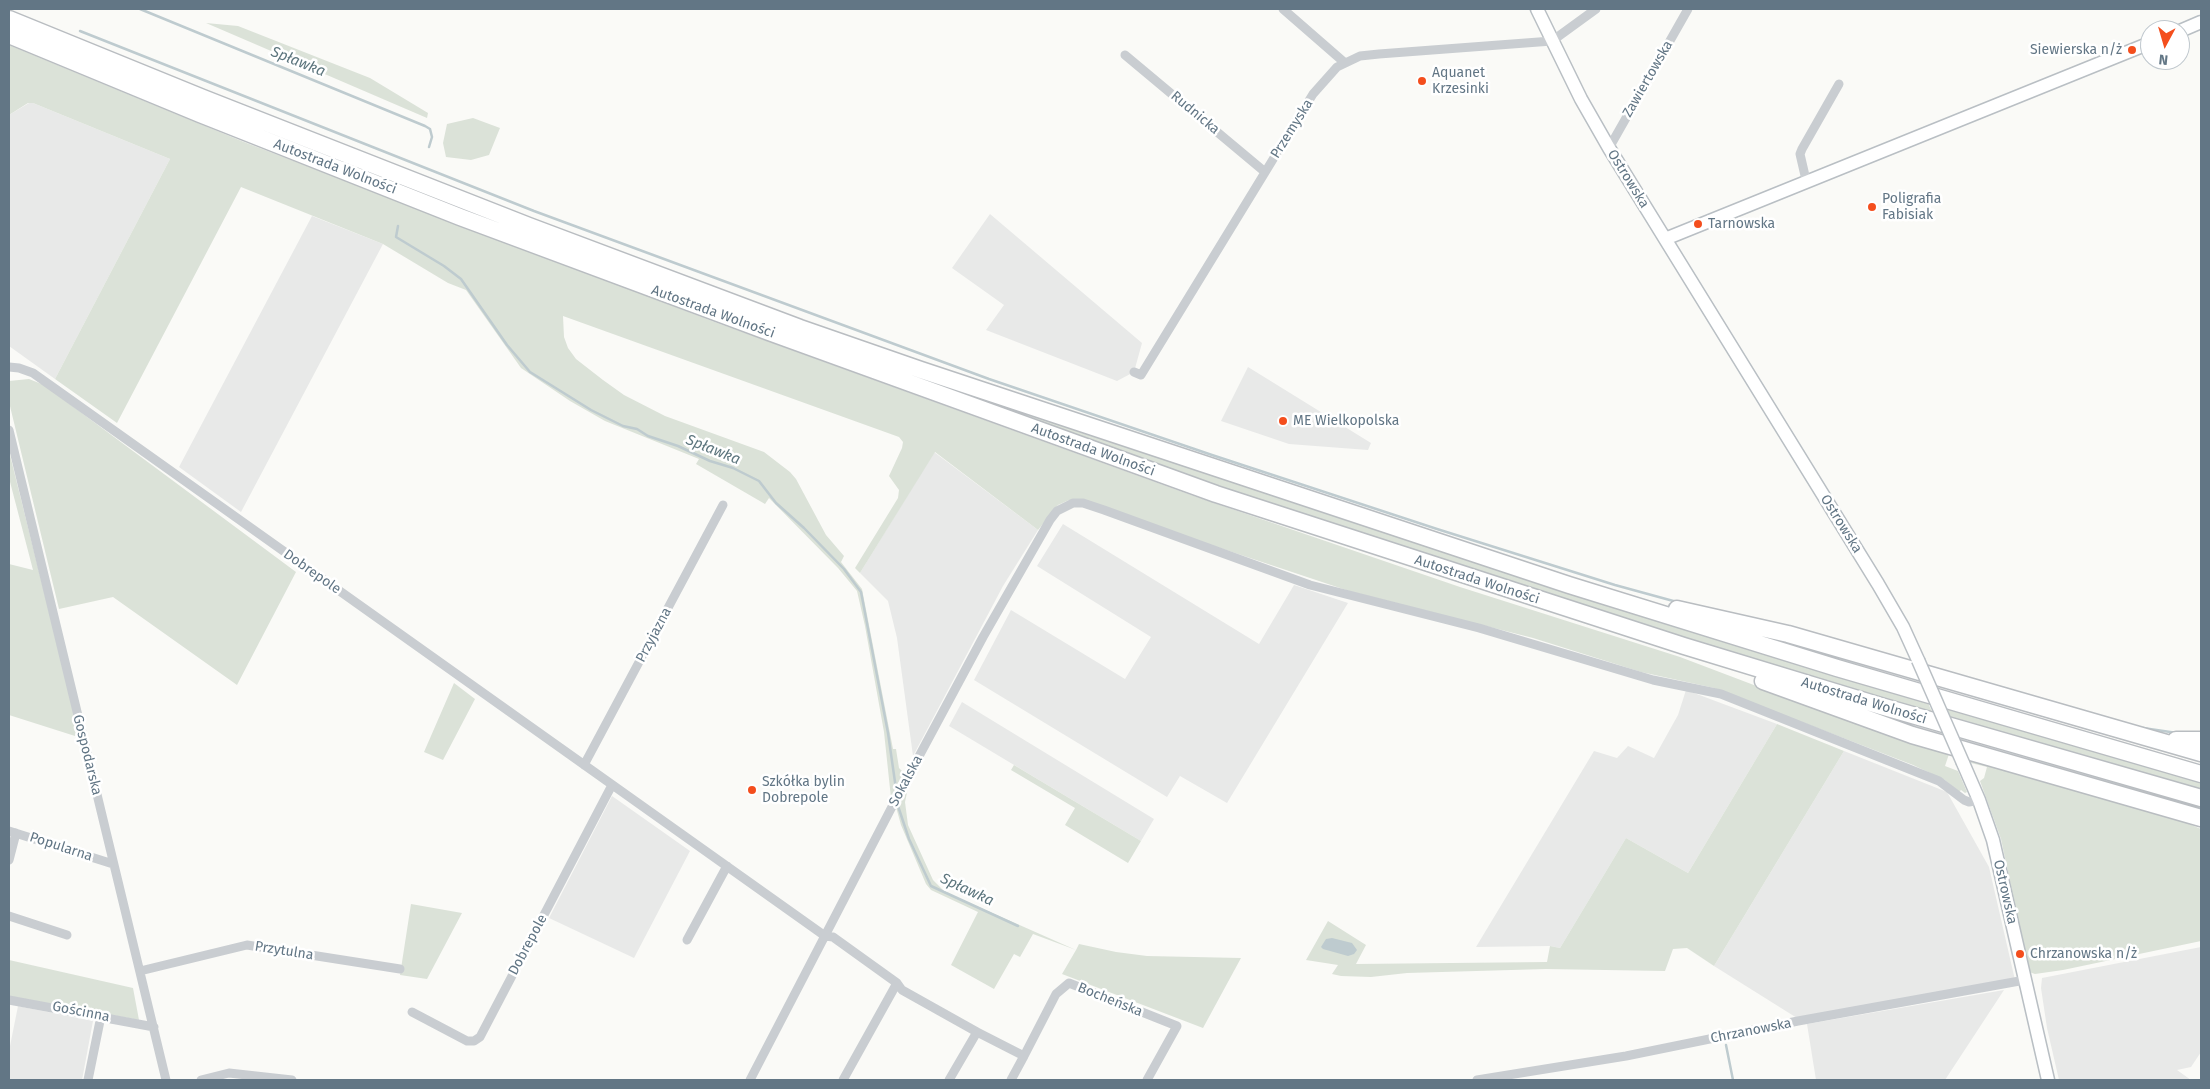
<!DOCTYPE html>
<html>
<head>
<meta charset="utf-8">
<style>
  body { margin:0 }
  #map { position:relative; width:2210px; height:1089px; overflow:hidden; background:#fafaf7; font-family:"Fira Sans",sans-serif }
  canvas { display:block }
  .frame { position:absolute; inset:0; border:10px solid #627685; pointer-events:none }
  .north { position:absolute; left:2140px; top:20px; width:50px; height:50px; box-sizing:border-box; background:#fff; border:1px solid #c0c8ce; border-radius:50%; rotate:186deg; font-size:14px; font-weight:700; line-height:20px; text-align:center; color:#627685 }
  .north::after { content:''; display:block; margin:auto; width:18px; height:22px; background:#f44e1d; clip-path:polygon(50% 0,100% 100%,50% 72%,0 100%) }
</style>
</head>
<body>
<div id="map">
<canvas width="2210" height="1089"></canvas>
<div class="frame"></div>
<div class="north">N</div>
</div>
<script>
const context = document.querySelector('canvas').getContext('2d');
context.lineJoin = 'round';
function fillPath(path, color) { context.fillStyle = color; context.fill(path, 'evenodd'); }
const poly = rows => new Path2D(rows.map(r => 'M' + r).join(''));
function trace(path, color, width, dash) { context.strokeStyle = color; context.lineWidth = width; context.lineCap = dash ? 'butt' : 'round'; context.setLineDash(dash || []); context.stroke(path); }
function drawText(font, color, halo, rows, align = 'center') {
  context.font = font + ' "Fira Sans",sans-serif'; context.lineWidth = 5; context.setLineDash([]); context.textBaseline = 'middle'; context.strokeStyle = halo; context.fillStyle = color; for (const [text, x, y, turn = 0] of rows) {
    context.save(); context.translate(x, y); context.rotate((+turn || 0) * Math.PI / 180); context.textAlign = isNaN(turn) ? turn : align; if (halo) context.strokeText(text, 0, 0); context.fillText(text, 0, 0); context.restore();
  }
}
fillPath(poly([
  [29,103,33,103,170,159,55,379,9,346,9,115],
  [990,214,1142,343,1134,372,1117,381,986,330,1004,305,952,268],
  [312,216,383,244,241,512,179,467],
  [1248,367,1371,443,1368,450,1289,444,1221,421],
  [934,452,1038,530,1003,586,913,756,897,638,888,601,860,573],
  [1063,524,1259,644,1294,585,1348,603,1227,803,1180,776,1167,797,974,680,1011,610,1125,679,1151,637,1037,566],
  [1686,690,1777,724,1688,873,1626,838,1560,948,1550,946,1476,947,1594,751,1617,758,1628,746,1654,758,1678,715],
  [962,702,1154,819,1141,841,949,726],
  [1844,751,1947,792,1989,867,2015,980,1797,1018,1714,966],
  [612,796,690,851,634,958,549,918],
  [2201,947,2201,1052,2191,1067,2177,1070,2191,1080,2059,1080,2047,1028,2041,988,2042,978],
  [2004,990,1945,1080,1816,1080,1807,1024],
  [18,1006,93,1021,82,1080,9,1080,9,1051]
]), '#e8e9e8');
fillPath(poly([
  [206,23,238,26,370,78,428,113,427,118],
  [9,45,244,142,712,321,1191,495,1460,587,1680,657,1883,734,1949,754,1945,766,1958,771,1967,792,1965,793,1961,790,1959,792,1945,780,1913,765,1714,688,1641,672,1533,638,1349,591,1157,527,1069,500,1058,505,1038,530,935,452,860,573,855,568,898,498,899,490,889,476,902,448,903,442,899,437,563,316,564,337,568,348,576,359,603,380,624,395,665,416,764,452,790,472,796,479,826,535,844,556,841,562,862,589,893,749,896,749,899,768,904,773,904,777,891,798,884,732,865,626,857,591,838,568,769,498,765,504,696,464,699,459,605,421,570,401,521,368,466,290,448,283,383,244,241,187,117,423,55,379,170,159,33,103,28,103,9,115],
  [171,91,545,238,1927,701,1934,716,1774,668,1232,495,367,175],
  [473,118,500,128,489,155,471,160,446,157,443,143,447,124],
  [29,379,44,385,296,572,237,685,113,597,59,609,9,402,9,381],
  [9,451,79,732,75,736,9,715,9,564,33,570,9,478],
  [454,683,475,699,443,760,424,752],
  [1946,707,2201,780,2201,793,1953,722],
  [1777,724,1844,751,1714,966,1687,948,1673,949,1665,971,1546,969,1407,973,1371,977,1341,976,1332,974,1338,965,1306,960,1328,921,1366,945,1356,964,1547,962,1550,946,1560,948,1626,838,1688,873],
  [1969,757,2170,816,2201,829,2201,941,2063,970,2035,974,2029,972,2001,839,1980,781,1984,778,1987,767,1971,763],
  [1014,765,1141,841,1128,863,1065,825,1075,808,1011,770],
  [908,788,905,802,908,825,933,880,945,892,1076,950,1079,944,1116,952,1147,956,1241,958,1203,1028,1062,974,1076,950,1033,934,1020,957,1014,954,994,989,951,965,978,912,931,890,926,884,901,825,896,807],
  [411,904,462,913,427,979,400,975],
  [9,960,133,988,139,1020,9,996]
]), '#dbe2d8');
fillPath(poly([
  [1332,938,1352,943,1357,950,1354,954,1348,956,1323,949,1321,947,1326,939]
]), '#becbcf');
trace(poly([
  [140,9,425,126,430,129,432,137,429,147],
  [80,31,534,211,989,379,1212,455,1437,529,1615,585,1677,602],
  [398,226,396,237,444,266,461,279,507,345,530,372,591,410,623,426,637,429,648,436,678,446,710,461,733,468,759,481,776,503,804,528,844,569,861,592,888,733,896,789],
  [2143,728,2177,733],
  [898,806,909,839,931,886,1018,926],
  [1726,1045,1733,1080]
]), '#becbcf', 2.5);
const secondary = poly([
  [1537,9,1581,99,1609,148,1878,584,1903,627,1918,660],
  [2180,31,2201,22],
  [1665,239,2150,43],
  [1963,763,1979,800,1993,840,2048,1080]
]);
const highway = poly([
  [9,19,203,98,529,226,800,328,921,370,1569,585,1837,668,2201,774],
  [9,35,200,114,460,217,769,332,1216,494,1684,646,1881,706,2201,798],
  [1677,609,1788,634,2201,753],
  [1763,681,1912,735,2201,818],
  [2176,740,2201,740]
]);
trace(secondary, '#b9bfc4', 15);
trace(highway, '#b9bdc1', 19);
trace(poly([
  [1283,9,1345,63],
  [1125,55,1265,172],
  [1609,148,1688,9],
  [1806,180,1800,154,1802,149,1839,84],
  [9,367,19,368,33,373,825,936],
  [1134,372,1141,375,1313,94,1337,67,1360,56,1379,54,1552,41,1596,9],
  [9,430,166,1080],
  [584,765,723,505],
  [9,831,113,864],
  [9,860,16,833],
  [9,916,67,935],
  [825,936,833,937,897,983,902,990,977,1032,949,1080],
  [687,940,727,866],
  [140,971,247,945,400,969],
  [9,1000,154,1027],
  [412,1012,467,1041,474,1041,480,1037,612,785],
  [977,1032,1024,1056,1056,994,1069,983,1177,1026,1147,1080],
  [88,1080,101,1016],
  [201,1080,229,1073,292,1080],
  [750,1080,895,801,983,637,1050,520,1057,511,1073,503,1083,503,1104,510,1310,585,1479,628,1653,680,1721,694,1939,781,1964,800,1969,802,1979,800],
  [843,1080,897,983],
  [1011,1080,1024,1056],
  [1477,1080,1626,1056,1798,1021,2025,980]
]), '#c9cdd1', 9);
trace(secondary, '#fff', 12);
trace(highway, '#fff', 16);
const secondaryBridge = poly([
  [1918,660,1963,763]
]);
trace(secondaryBridge, '#b9bfc4', 15, []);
trace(secondaryBridge, '#fff', 12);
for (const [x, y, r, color] of [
  [2132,50,5,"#f44e1d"],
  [1422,81,5,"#f44e1d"],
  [1872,207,5,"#f44e1d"],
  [1698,224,5,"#f44e1d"],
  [1283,421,5,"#f44e1d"],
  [752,790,5,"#f44e1d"],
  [2020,954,5,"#f44e1d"]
]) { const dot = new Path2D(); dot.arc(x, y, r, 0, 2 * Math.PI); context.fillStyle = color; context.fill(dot); trace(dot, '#fff', 2); }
drawText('14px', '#627685', '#fff', [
  ["Siewierska n/ż",2122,50,"right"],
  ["Aquanet",1432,73],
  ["Krzesinki",1432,89],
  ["Poligrafia",1882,199],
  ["Fabisiak",1882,215],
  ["Tarnowska",1708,224],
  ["ME Wielkopolska",1293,421],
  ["Szkółka bylin",762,782],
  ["Dobrepole",762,798],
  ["Chrzanowska n/ż",2030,954]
], 'left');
drawText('14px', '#627685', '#fff', [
  ["Zawiertowska",1648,79,-60],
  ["Rudnicka",1195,113,40],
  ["Przemyska",1292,129,-58],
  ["Autostrada Wolności",335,167,21],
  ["Ostrowska",1628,179,58],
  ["Autostrada Wolności",713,312,20],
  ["Autostrada Wolności",1093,450,20],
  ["Ostrowska",1841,524,58],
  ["Dobrepole",312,572,35],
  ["Autostrada Wolności",1477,580,18],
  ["Przyjazna",654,635,-62],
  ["Autostrada Wolności",1864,701,17],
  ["Gospodarska",87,755,76],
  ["Sokalska",906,781,-62],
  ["Popularna",61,847,18],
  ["Ostrowska",2005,892,77],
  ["Dobrepole",528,945,-62],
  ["Przytulna",284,951,9],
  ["Bocheńska",1110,1000,22],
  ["Gościnna",81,1012,11],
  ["Chrzanowska",1751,1031,-11]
]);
drawText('italic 15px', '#5d767e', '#fff', [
  ["Spławka",298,62,22],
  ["Spławka",713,450,22],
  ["Spławka",967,890,25]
]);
</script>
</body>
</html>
